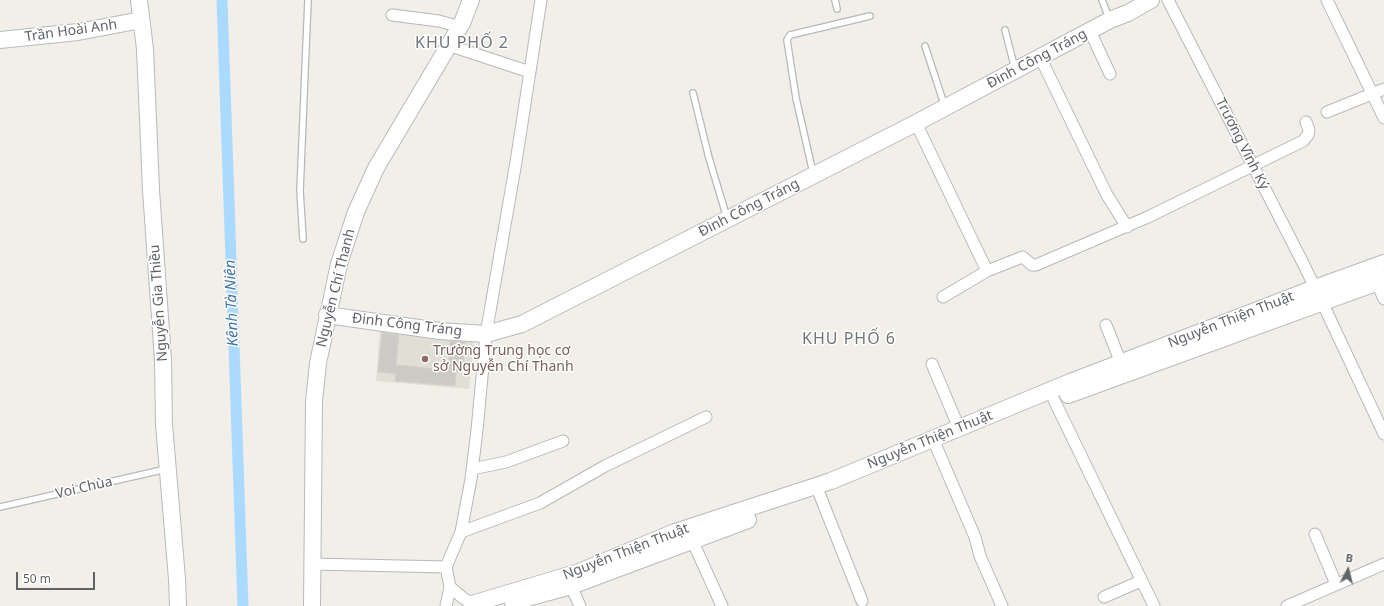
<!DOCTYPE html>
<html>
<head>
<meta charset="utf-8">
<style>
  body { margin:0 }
  #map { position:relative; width:1384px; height:606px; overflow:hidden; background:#f1efe8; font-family:"Noto Sans",sans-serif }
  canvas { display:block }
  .north { position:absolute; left:1328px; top:550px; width:40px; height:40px; -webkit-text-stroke:3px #fff; paint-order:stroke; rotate:7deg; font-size:11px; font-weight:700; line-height:16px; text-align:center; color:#5f6368 }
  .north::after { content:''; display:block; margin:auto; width:14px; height:18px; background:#5f6368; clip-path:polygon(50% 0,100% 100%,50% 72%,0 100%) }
  .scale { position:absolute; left:16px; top:572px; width:79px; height:18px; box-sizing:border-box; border:2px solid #5f6368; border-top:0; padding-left:5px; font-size:12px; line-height:14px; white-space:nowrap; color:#5f6368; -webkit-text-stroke:3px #fff; paint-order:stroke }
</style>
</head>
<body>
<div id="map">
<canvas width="1384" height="606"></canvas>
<div class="north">B</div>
<div class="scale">50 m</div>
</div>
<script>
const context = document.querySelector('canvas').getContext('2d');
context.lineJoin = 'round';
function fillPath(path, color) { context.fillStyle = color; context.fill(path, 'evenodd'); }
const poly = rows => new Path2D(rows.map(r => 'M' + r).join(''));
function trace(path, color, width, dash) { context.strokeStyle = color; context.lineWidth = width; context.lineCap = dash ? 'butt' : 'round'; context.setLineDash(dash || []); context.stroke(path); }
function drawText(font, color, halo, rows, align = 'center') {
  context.font = font + ' "Noto Sans",sans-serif'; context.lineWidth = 3; context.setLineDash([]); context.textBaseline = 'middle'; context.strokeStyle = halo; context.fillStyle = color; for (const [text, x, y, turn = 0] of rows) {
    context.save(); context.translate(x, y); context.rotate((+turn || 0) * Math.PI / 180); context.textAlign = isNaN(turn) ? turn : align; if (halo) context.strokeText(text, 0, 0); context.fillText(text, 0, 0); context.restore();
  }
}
fillPath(poly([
  [380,329,474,337,469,389,376,381]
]), '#e1ded6');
trace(poly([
  [222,0,243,606]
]), '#aadaff', 11);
const building = poly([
  [382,333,399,335,396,365,448,370,450,341,465,342,463,372,456,372,455,386,395,381,396,374,378,372,382,333]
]);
fillPath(building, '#cccac5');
trace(building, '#d6d1c6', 1);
const lane = poly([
  [835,0,837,9],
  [1102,0,1109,18],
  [1005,30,1015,69],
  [925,46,945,107],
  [693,93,709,158,727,218],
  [813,173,796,98,787,40,790,35,870,16],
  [303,239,300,191,308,0],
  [0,507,166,469]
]);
const street = poly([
  [1168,0,1304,265,1315,288],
  [1327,0,1384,118],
  [392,15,439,21,460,27],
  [1090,31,1110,74],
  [448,45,530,72],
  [1040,57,1107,195,1127,227],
  [1327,112,1384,89],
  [916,123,987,271,1020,258,1023,257,1032,265,1036,265,1148,217,1303,141,1308,135,1309,130,1306,122],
  [1377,283,1384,299],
  [943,297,987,271],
  [1322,302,1384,434],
  [1106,325,1121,363],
  [932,364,959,428],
  [1054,400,1154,606],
  [933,439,975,537,980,556,1002,606],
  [472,469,506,462,563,441],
  [819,493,862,601],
  [461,532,540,503,605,466,706,417],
  [1315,534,1336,584],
  [692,540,722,606],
  [312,564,446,567],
  [571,586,580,606],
  [450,587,463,598,476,606],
  [1104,597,1141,581],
  [446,606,450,587,446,567,461,532,471,479,477,430,486,334,516,162,541,0],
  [1287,606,1384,564]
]);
const secondary = poly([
  [139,0,145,49,151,190,163,360,164,424,177,579,178,606],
  [0,40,78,32,141,20],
  [327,315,440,331,486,334,522,324,916,123,1110,20,1128,13,1151,0],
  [1068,395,1384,280],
  [513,602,571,586,748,520],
  [472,604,579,572,675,532,831,481,1068,383,1315,288,1384,263],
  [312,606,314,401,318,363,339,264,356,212,376,168,462,23,471,0]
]);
trace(lane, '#b5b8bc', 8);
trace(street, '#b5b8bc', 13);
trace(secondary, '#b6babf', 18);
trace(lane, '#fff', 5.5);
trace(street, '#fff', 11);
trace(secondary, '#fff', 16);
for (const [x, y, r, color] of [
  [425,359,4,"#8d6e63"]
]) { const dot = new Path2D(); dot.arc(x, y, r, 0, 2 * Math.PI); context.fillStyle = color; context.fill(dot); trace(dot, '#fff', 1.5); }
drawText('14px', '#5f6368', '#fff', [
  ["Trần Hoài Anh",71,31,-8],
  ["Đinh Công Tráng",1037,59,-28],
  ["Trương Vĩnh Ký",1242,144,63],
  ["Đinh Công Tráng",749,208,-27],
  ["Nguyễn Chí Thanh",336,288,-76],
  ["Nguyễn Gia Thiều",159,303,-94],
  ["Nguyễn Thiện Thuật",1231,320,-21],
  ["Đinh Công Tráng",407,325,7],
  ["Nguyễn Thiện Thuật",930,440,-22],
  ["Voi Chùa",84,488,-13],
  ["Nguyễn Thiện Thuật",626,552,-21]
]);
drawText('14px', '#785e54', '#fff', [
  ["Trường Trung học cơ",433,351],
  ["sở Nguyễn Chí Thanh",433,367]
], 'left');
drawText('italic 15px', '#4174aa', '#fff', [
  ["Kênh Tà Niên",232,303,-92]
]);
context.letterSpacing = '1px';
drawText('16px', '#70757a', '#fff', [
  ["KHU PHỐ 2",462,43],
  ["KHU PHỐ 6",849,339]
]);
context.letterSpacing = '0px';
</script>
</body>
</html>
